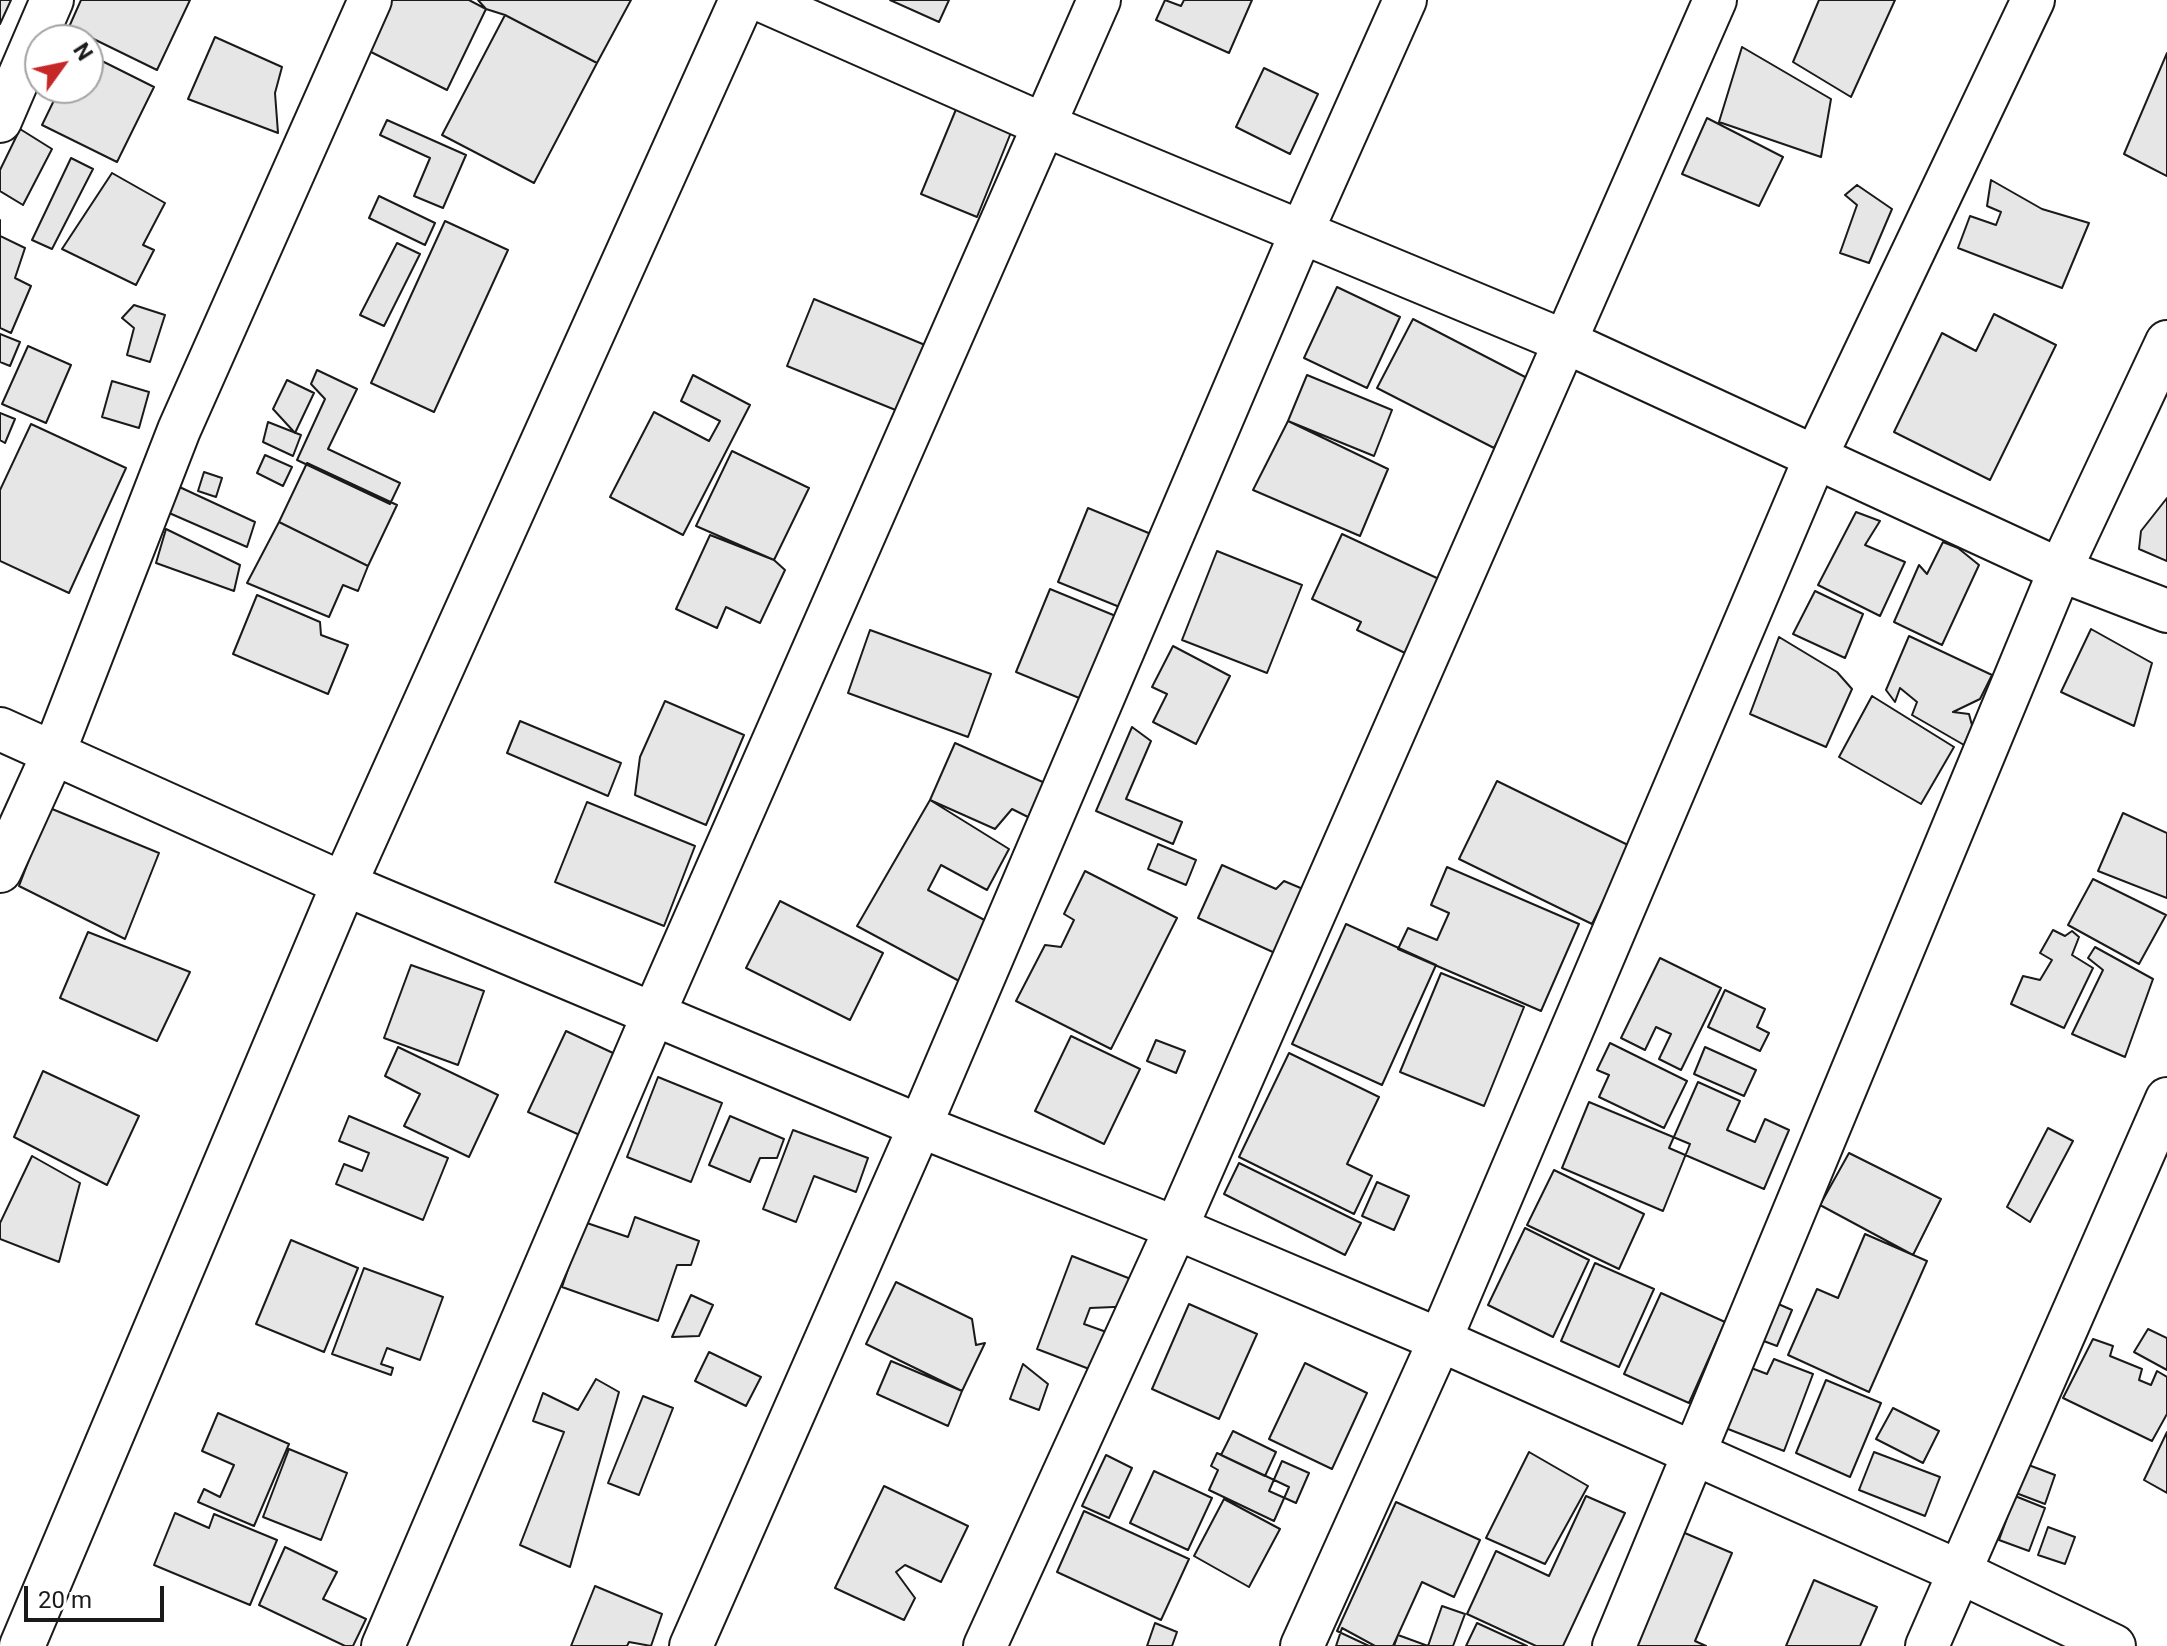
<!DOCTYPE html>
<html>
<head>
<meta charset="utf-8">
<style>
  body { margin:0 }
  #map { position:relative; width:2167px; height:1646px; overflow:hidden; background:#fff; font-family:Roboto,sans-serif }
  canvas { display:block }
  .north { position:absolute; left:24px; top:24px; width:80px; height:80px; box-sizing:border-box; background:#fff; border:2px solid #a3a3a3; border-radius:50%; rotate:57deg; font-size:22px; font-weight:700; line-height:32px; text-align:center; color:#1a1a1a }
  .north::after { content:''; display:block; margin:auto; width:28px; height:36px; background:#c62828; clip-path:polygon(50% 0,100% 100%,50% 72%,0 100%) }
  .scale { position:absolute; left:24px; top:1586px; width:140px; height:36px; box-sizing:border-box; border:4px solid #1a1a1a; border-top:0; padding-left:10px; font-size:24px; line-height:28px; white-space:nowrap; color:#1a1a1a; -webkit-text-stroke:6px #fff; paint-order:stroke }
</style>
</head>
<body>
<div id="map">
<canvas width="2167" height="1646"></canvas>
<div class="north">N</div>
<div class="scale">20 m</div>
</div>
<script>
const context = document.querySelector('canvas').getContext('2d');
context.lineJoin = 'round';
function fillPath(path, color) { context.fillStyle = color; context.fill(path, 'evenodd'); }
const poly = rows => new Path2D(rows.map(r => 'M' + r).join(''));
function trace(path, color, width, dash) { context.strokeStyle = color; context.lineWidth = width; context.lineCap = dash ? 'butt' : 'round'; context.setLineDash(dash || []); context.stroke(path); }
const building = poly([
  [0,0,11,0,0,24,0,0],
  [81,0,190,0,157,70,69,27,81,0],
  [386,0,469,0,486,9,447,90,363,48,386,0],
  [478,0,631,0,597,63,505,15,486,9,478,0],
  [890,0,949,0,939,22,890,0],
  [1165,0,1181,6,1184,0,1252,0,1229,53,1156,20,1165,0],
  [1819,0,1895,0,1851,97,1793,62,1819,0],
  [505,15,597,63,534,183,442,135,505,15],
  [215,37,282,67,275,93,278,133,188,99,215,37],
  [1742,47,1831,99,1821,157,1719,122,1742,47],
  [2167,53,2167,176,2124,154,2167,53],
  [88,54,154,87,117,162,42,125,60,88,88,88,88,54],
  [1264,68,1318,94,1290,154,1236,127,1264,68],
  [957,107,1012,130,977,217,921,194,957,107],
  [1707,118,1783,157,1759,206,1682,174,1707,118],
  [387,120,466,155,443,208,414,196,430,158,380,135,387,120],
  [20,129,52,149,23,205,0,191,0,170,20,129],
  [71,158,93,169,52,249,32,240,71,158],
  [112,173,165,203,143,245,154,250,136,285,62,249,112,173],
  [1991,180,2042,209,2089,223,2062,288,1958,248,1970,216,1996,225,2001,212,1987,206,1991,180],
  [1857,185,1892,209,1869,263,1840,253,1857,205,1845,195,1857,185],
  [379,196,435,223,425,245,369,218,379,196],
  [0,220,0,236,25,248,15,278,31,286,11,333,0,328,0,220],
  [445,221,508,250,434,412,371,383,445,221],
  [397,243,420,254,384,326,360,315,397,243],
  [1337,287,1400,317,1367,388,1304,358,1337,287],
  [814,299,925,345,898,411,787,366,814,299],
  [134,305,165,315,150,362,127,355,134,328,122,318,134,305],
  [1994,314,2056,345,1990,480,1894,432,1942,333,1976,351,1994,314],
  [1413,319,1529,379,1494,448,1377,388,1413,319],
  [0,334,20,342,10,366,0,362,0,334],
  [28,346,71,365,46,423,2,404,28,346],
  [317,370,357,389,328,449,400,483,390,504,297,460,325,399,311,384,317,370],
  [693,375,750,405,683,535,610,497,654,412,709,441,720,421,681,401,693,375],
  [1307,375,1392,410,1374,456,1288,421,1307,375],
  [287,380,314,393,295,433,273,409,287,380],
  [112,381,149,392,139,428,102,417,112,381],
  [0,413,15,419,5,443,0,440,0,413],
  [1288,421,1388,469,1360,536,1253,490,1288,421],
  [268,422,301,435,293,456,263,442,268,422],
  [31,424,126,468,69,593,0,561,0,490,31,424],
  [732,451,809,488,774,560,696,526,732,451],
  [265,455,292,467,283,486,257,473,265,455],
  [307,463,397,505,368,566,279,522,307,463],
  [204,472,222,478,216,497,198,491,204,472],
  [173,484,255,522,247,547,160,509,173,484],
  [2167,498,2167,561,2139,549,2141,531,2167,498],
  [1088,508,1151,534,1122,608,1058,582,1088,508],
  [1856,512,1880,521,1865,545,1905,562,1880,616,1818,585,1856,512],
  [279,522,368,566,358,591,343,585,329,617,247,583,279,522],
  [166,529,240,565,234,591,156,563,166,529],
  [1342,534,1439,579,1405,653,1357,630,1361,622,1312,599,1342,534],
  [710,535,774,560,785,570,760,623,726,607,717,628,676,609,710,535],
  [1943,542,1958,548,1979,565,1942,645,1894,622,1919,565,1927,574,1943,542],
  [1217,551,1302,585,1267,673,1182,640,1217,551],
  [1050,589,1123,619,1089,702,1016,672,1050,589],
  [1815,591,1863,614,1845,658,1793,634,1815,591],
  [257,595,320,622,321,635,348,645,328,694,233,654,257,595],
  [2091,629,2152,663,2134,726,2061,692,2091,629],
  [870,630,991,674,968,737,848,693,870,630],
  [1909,636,1992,675,1980,699,1953,712,1969,714,1973,729,1964,745,1912,715,1917,702,1900,688,1895,702,1886,690,1909,636],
  [1779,637,1837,672,1852,689,1826,747,1750,714,1779,637],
  [1173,646,1230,676,1196,744,1153,722,1167,694,1152,687,1173,646],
  [1872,696,1954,747,1921,804,1839,757,1872,696],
  [665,701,744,735,706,825,635,795,640,757,665,701],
  [520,721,621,763,608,796,507,753,520,721],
  [1132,727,1151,741,1126,799,1182,822,1173,844,1096,811,1132,727],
  [955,743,1045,783,1030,818,1012,809,995,829,930,800,955,743],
  [1497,781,1630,846,1592,924,1459,859,1497,781],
  [930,800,1009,849,987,890,941,865,928,890,992,924,961,982,857,926,930,800],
  [587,802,695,846,664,926,555,882,587,802],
  [40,804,159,853,125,939,19,886,35,844,40,804],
  [2123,813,2167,833,2167,898,2098,871,2123,813],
  [1158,844,1196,860,1186,885,1148,869,1158,844],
  [1222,865,1276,889,1284,881,1303,889,1275,953,1198,918,1222,865],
  [1447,867,1579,924,1541,1011,1398,949,1408,928,1437,940,1449,913,1431,905,1447,867],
  [1085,871,1177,918,1111,1049,1016,1001,1045,945,1061,947,1074,920,1064,914,1085,871],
  [2093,879,2166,915,2139,964,2068,925,2093,879],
  [780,901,883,953,850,1020,746,968,780,901],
  [1346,924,1436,965,1382,1085,1292,1044,1346,924],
  [2053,930,2065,936,2072,931,2079,937,2072,955,2093,968,2064,1028,2011,1004,2023,976,2040,980,2052,960,2040,953,2053,930],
  [88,932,190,972,157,1041,60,998,88,932],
  [2095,947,2153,979,2125,1057,2072,1034,2103,970,2088,958,2095,947],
  [1660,958,1721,988,1681,1070,1659,1059,1671,1034,1656,1027,1645,1050,1621,1038,1660,958],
  [411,965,484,991,458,1065,384,1038,411,965],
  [1441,973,1524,1007,1484,1106,1400,1072,1441,973],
  [1725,990,1765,1009,1757,1027,1769,1033,1760,1051,1708,1027,1725,990],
  [566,1031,628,1060,591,1140,528,1112,566,1031],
  [1071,1036,1140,1069,1104,1144,1035,1111,1071,1036],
  [1156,1040,1185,1051,1176,1073,1147,1061,1156,1040],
  [1610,1043,1687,1081,1664,1128,1599,1097,1609,1075,1597,1070,1610,1043],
  [398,1047,498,1095,469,1157,404,1126,420,1094,385,1076,398,1047],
  [1705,1047,1756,1070,1744,1096,1694,1074,1705,1047],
  [1289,1053,1379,1097,1347,1164,1372,1176,1354,1214,1239,1157,1289,1053],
  [43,1071,139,1116,107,1185,14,1137,43,1071],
  [658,1077,722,1103,691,1182,627,1157,658,1077],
  [1698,1082,1740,1101,1727,1130,1755,1142,1765,1119,1789,1130,1764,1189,1669,1148,1698,1082],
  [1589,1102,1690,1144,1663,1211,1562,1168,1589,1102],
  [349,1116,448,1158,423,1220,336,1184,344,1164,362,1171,369,1153,339,1141,349,1116],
  [730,1116,784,1139,777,1158,760,1158,750,1182,709,1165,730,1116],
  [2048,1128,2073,1141,2030,1222,2007,1207,2048,1128],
  [793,1130,868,1158,856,1192,814,1176,796,1222,763,1209,793,1130],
  [1849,1153,1941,1199,1913,1255,1820,1205,1849,1153],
  [32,1156,80,1183,59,1262,0,1239,0,1223,32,1156],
  [1239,1163,1361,1223,1345,1255,1224,1194,1239,1163],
  [1554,1170,1644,1214,1619,1269,1527,1225,1554,1170],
  [1377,1182,1409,1196,1394,1230,1362,1216,1377,1182],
  [635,1217,699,1241,691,1265,677,1265,658,1321,562,1287,584,1222,628,1237,635,1217],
  [1525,1228,1589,1260,1553,1337,1488,1305,1525,1228],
  [1865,1234,1927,1261,1869,1392,1788,1355,1817,1289,1838,1298,1865,1234],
  [291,1240,358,1268,324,1352,256,1324,291,1240],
  [1072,1256,1136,1281,1138,1306,1090,1308,1084,1324,1112,1334,1097,1372,1037,1349,1072,1256],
  [1595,1263,1654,1289,1619,1367,1561,1341,1595,1263],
  [364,1268,443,1297,420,1360,387,1348,381,1364,393,1368,391,1375,332,1354,364,1268],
  [896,1282,972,1319,976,1345,985,1343,962,1391,866,1344,896,1282],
  [1661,1293,1725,1322,1689,1403,1624,1374,1661,1293],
  [691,1295,713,1305,699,1336,672,1337,691,1295],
  [1776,1303,1792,1310,1777,1346,1761,1340,1776,1303],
  [1189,1304,1257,1334,1219,1419,1152,1389,1189,1304],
  [2148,1329,2167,1338,2167,1370,2134,1352,2148,1329],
  [2093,1339,2113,1346,2110,1356,2142,1369,2139,1380,2151,1385,2157,1371,2167,1377,2167,1414,2152,1441,2063,1398,2093,1339],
  [709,1352,761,1377,746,1406,695,1381,709,1352],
  [1774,1359,1813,1374,1784,1451,1723,1427,1746,1366,1767,1374,1774,1359],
  [891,1361,962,1391,948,1426,877,1394,891,1361],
  [1305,1363,1367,1393,1332,1469,1269,1439,1305,1363],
  [1023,1364,1048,1384,1039,1410,1010,1399,1023,1364],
  [596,1379,619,1392,570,1567,520,1545,564,1432,533,1421,543,1393,578,1410,596,1379],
  [1826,1380,1881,1403,1850,1477,1796,1453,1826,1380],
  [643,1396,673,1408,639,1495,608,1483,643,1396],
  [1893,1408,1939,1431,1923,1463,1876,1439,1893,1408],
  [218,1413,289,1444,254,1526,198,1502,204,1489,220,1497,234,1465,202,1451,218,1413],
  [1233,1431,1276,1452,1265,1476,1221,1455,1233,1431],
  [2167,1432,2167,1493,2144,1480,2167,1432],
  [289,1449,347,1473,321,1540,263,1517,289,1449],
  [1529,1452,1588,1486,1545,1564,1486,1538,1529,1452],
  [1874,1452,1940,1477,1925,1516,1859,1490,1874,1452],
  [1217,1453,1289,1487,1274,1521,1209,1490,1218,1470,1211,1466,1217,1453],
  [1106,1455,1132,1468,1109,1518,1082,1506,1106,1455],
  [1282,1461,1309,1473,1296,1503,1269,1491,1282,1461],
  [2026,1464,2055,1475,2045,1504,2016,1493,2026,1464],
  [1154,1471,1212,1498,1188,1550,1130,1523,1154,1471],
  [884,1486,968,1526,941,1582,905,1565,896,1572,915,1598,904,1620,835,1588,884,1486],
  [1586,1496,1625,1513,1563,1646,1536,1646,1467,1614,1496,1551,1549,1576,1586,1496],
  [2015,1496,2045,1508,2029,1551,1999,1540,2015,1496],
  [1224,1499,1280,1529,1249,1587,1194,1556,1224,1499],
  [1396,1502,1480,1540,1454,1597,1422,1582,1393,1646,1369,1646,1337,1631,1396,1502],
  [1084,1511,1189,1559,1161,1620,1057,1572,1084,1511],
  [175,1513,209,1528,214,1514,277,1540,250,1605,154,1565,175,1513],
  [2048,1527,2075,1537,2065,1564,2038,1555,2048,1527],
  [1680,1531,1732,1553,1695,1641,1706,1646,1631,1646,1680,1531],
  [285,1547,337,1572,323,1599,366,1619,353,1646,345,1646,259,1605,285,1547],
  [1814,1580,1877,1607,1860,1646,1786,1646,1814,1580],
  [595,1586,662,1614,651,1646,629,1642,627,1646,571,1646,595,1586],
  [1442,1606,1465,1614,1453,1646,1394,1646,1398,1635,1428,1646,1442,1606],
  [1155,1623,1177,1632,1172,1646,1147,1646,1155,1623],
  [1477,1623,1527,1646,1466,1646,1477,1623],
  [1342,1628,1375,1646,1336,1646,1342,1628]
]);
fillPath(building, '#e6e6e6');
trace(building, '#1a1a1a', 2);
const minor = poly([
  [761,0,1044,125,1566,342,2060,570,2167,611],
  [0,121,52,0],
  [0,729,344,884,920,1126,1176,1228,1440,1340,1960,1572,2114,1646],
  [0,871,54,752,179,430,370,0],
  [383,1646,654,1013,1099,0],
  [691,1646,920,1126,1302,231,1405,0],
  [985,1646,1176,1228,1715,0],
  [1302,1646,1440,1340,1816,456,2033,0],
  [1614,1646,2060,570,2167,342],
  [1927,1646,2167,1099]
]);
const tertiary = poly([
  [22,1646,344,884,742,0]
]);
trace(minor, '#1a1a1a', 46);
trace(tertiary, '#1a1a1a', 48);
trace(minor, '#fff', 42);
trace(tertiary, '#fff', 44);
</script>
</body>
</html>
